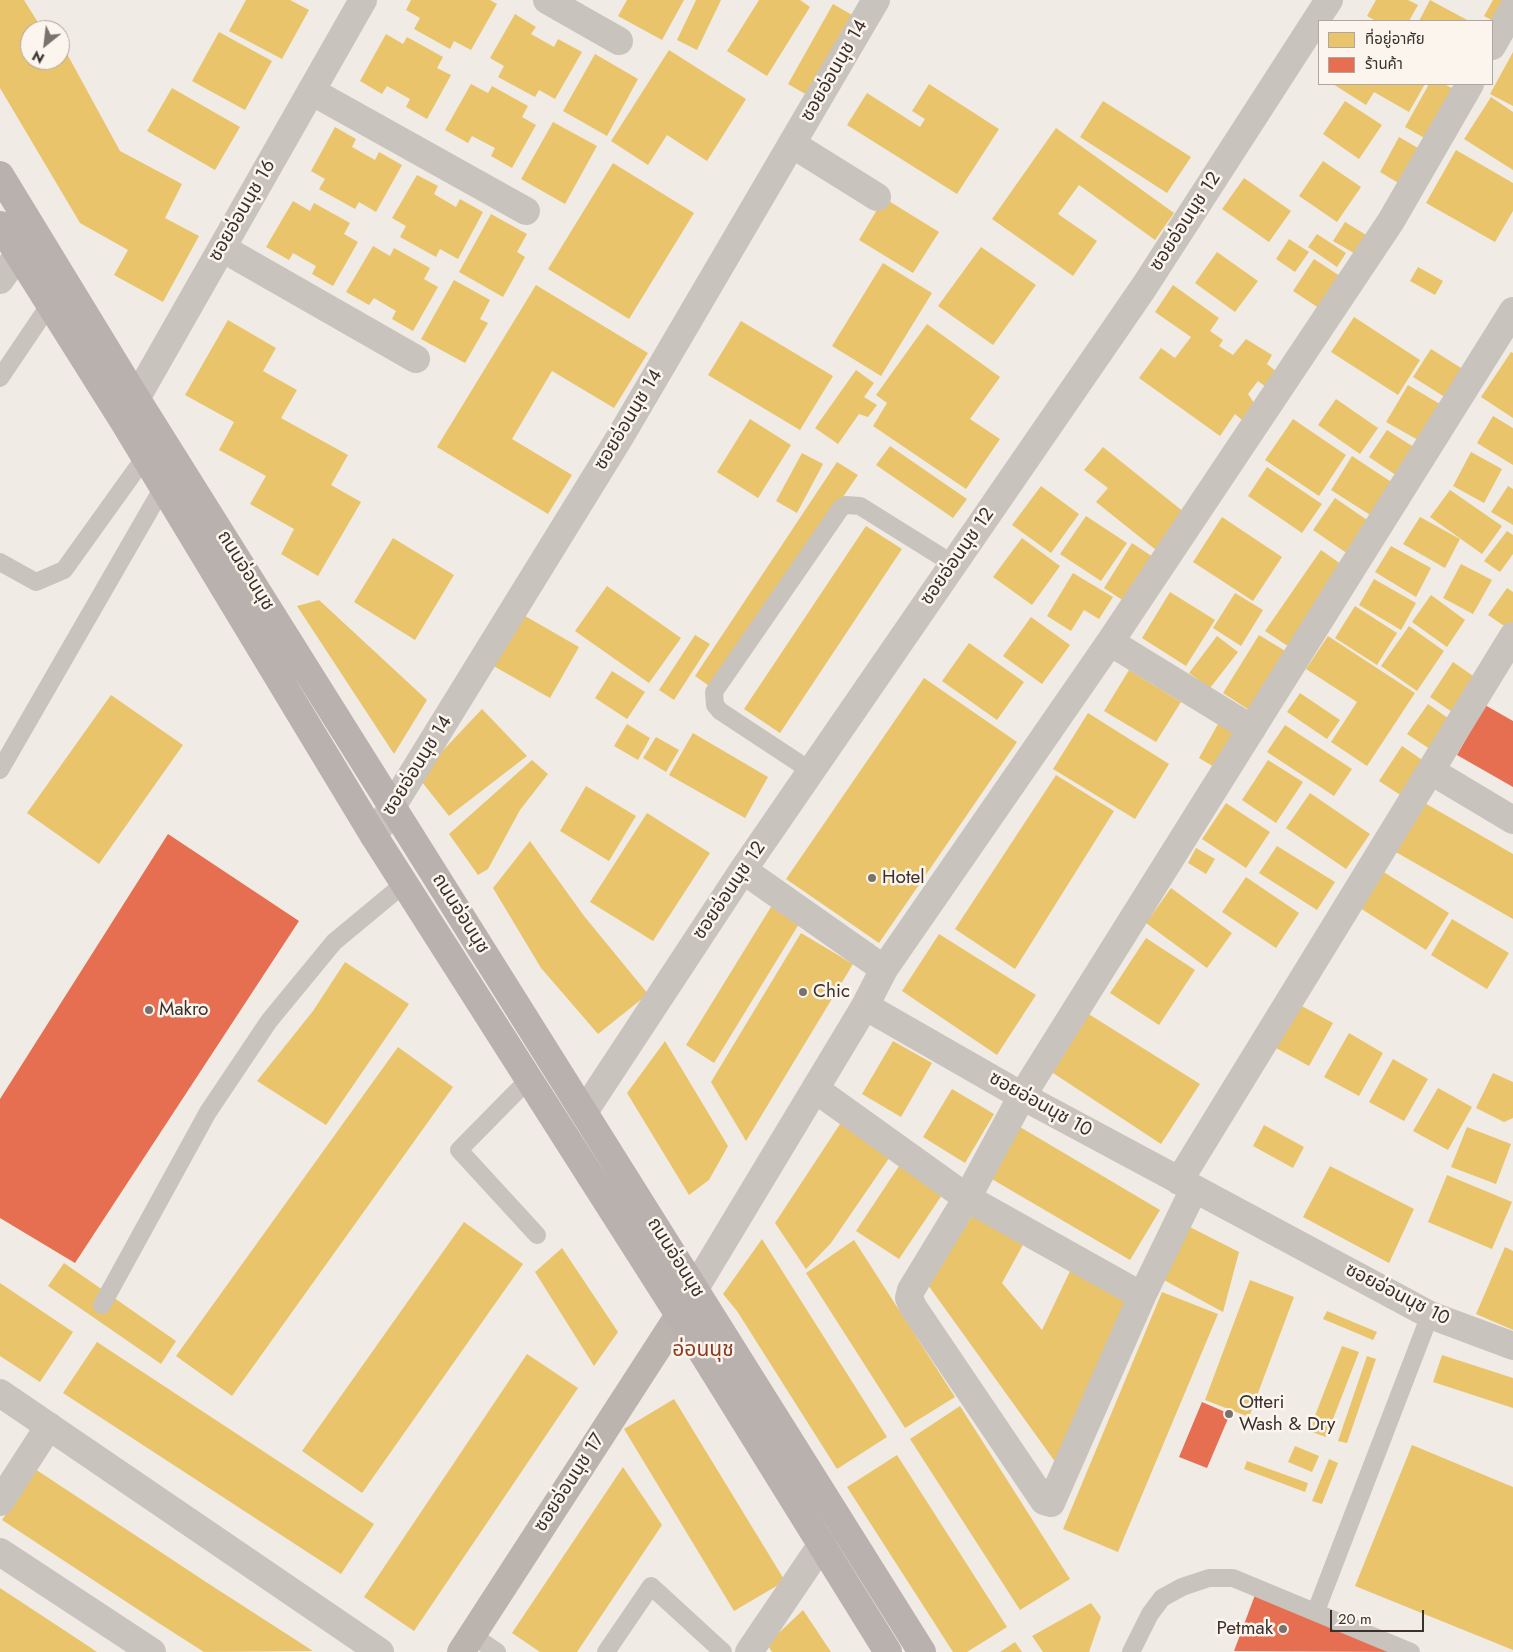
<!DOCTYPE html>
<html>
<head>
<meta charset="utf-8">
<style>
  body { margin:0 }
  #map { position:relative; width:1513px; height:1652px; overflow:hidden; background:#f0ebe5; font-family:Jost,"Noto Sans Thai",sans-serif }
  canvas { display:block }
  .legend { position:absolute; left:1318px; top:20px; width:175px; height:65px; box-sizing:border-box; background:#fbf5ee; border:1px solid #aea6a0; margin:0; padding:6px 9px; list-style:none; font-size:15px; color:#3b302b }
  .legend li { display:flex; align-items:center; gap:10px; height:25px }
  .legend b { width:25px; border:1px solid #aea6a0 }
  .north { position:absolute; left:20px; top:20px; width:50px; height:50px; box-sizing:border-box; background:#fbf5ee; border:1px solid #aea6a0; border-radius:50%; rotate:209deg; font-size:14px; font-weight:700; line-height:20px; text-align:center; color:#3b302b }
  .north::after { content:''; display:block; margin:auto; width:18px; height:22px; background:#7a716c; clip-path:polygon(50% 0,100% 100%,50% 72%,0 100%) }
  .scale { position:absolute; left:1330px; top:1610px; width:94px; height:22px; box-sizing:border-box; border:2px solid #3b302b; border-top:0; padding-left:6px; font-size:15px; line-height:18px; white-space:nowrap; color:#3b302b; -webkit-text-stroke:4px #fbf5ee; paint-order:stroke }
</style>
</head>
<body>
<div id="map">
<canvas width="1513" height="1652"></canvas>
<ul class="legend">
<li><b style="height:14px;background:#e9c46a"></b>ที่อยู่อาศัย</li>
<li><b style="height:14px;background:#e76f51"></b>ร้านค้า</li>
</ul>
<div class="north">N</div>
<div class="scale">20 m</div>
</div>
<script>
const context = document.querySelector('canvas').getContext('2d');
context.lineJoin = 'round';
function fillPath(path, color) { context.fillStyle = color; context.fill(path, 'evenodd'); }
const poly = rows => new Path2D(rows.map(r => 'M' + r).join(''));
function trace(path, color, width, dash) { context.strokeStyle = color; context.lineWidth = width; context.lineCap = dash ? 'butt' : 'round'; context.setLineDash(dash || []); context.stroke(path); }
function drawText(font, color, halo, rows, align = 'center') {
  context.font = font + ' Jost,"Noto Sans Thai",sans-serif'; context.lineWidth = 5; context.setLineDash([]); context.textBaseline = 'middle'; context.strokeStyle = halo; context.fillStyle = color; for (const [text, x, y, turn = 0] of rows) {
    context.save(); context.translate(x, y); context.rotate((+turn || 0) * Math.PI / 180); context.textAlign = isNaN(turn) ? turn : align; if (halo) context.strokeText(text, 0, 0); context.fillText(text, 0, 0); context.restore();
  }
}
fillPath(poly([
  [0,0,24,0,39,24,47,20,53,30,30,30,30,60,60,60,60,41,120,151,182,184,165,218,199,236,163,302,114,275,128,250,80,223,0,88],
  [246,0,290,0,309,10,282,59,229,31],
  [411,0,490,0,497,4,471,50,454,41,450,49,414,29,420,18,406,10],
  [627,0,684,0,662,40,618,16],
  [696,0,721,0,697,50,677,40],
  [759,0,800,0,810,7,767,76,727,51],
  [1376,0,1408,0,1418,5,1409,21,1376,21,1367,16],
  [1430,0,1469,21,1419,21],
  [1493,0,1513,0,1506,28,1484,16],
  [833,4,854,16,809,96,788,84],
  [515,14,536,27,531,34,554,47,558,39,582,52,555,99,539,90,535,97,498,77,504,66,490,58],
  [219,32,272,61,245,110,192,81],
  [386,34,403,44,407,37,443,57,437,68,451,75,427,119,406,107,410,99,387,86,382,94,360,81],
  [669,50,746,99,707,161,667,135,648,165,611,141],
  [1513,52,1513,106,1490,94],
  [595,54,638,79,607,136,563,111],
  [471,84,488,93,492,86,528,106,522,117,536,125,512,168,491,156,495,148,472,136,468,143,445,130],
  [929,84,999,129,957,194,847,125,867,93,920,127,925,119,912,111],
  [1333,84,1425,84,1409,112,1374,92,1366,105],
  [1429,84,1444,84,1456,90,1428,140,1405,127],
  [172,88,240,127,215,170,147,131],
  [1491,97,1513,112,1513,170,1464,139],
  [1103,101,1191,157,1167,193,1080,137],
  [1345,101,1382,125,1359,159,1323,134],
  [553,122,597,146,565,204,521,179],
  [335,127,356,139,352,147,375,160,379,152,402,165,376,212,359,202,355,209,319,189,325,179,311,171],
  [1056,128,1174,213,1155,240,1079,185,1058,214,1097,241,1073,276,992,219],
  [1399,137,1425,152,1405,187,1380,172],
  [1456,150,1513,183,1513,211,1495,242,1426,203],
  [1323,161,1361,187,1337,222,1299,196],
  [613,163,694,213,629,319,548,269],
  [417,175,438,186,434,194,456,207,460,199,483,212,458,259,440,249,436,257,400,237,406,226,392,218],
  [1244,178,1291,211,1269,242,1222,209],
  [884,198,939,232,913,273,859,240],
  [293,201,310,211,314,203,350,223,344,234,358,242,333,286,312,274,316,266,293,253,289,260,266,247],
  [491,214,527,234,517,252,525,257,503,297,459,272],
  [1345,222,1381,244,1371,263,1333,241],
  [1317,234,1346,253,1337,267,1308,247],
  [1289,239,1309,252,1295,272,1276,259],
  [373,246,390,256,394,248,430,268,424,279,438,287,413,331,392,319,396,311,374,298,369,305,346,292],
  [981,247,1036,285,993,345,938,306],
  [1217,252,1258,281,1235,312,1195,283],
  [1314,259,1346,280,1325,312,1293,291],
  [883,263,932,293,881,376,832,346],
  [1418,267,1443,281,1435,295,1410,281],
  [454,280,490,300,480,319,488,323,465,363,421,339],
  [536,285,648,353,614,408,552,371,512,439,572,475,548,514,437,447],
  [1173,285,1219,318,1210,331,1223,340,1219,346,1233,355,1246,339,1272,355,1267,364,1277,372,1266,387,1258,381,1248,394,1254,403,1242,420,1235,414,1220,436,1139,378,1161,348,1175,358,1191,337,1155,312],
  [1354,317,1420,360,1398,395,1331,352],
  [228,320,276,348,263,371,297,390,281,418,348,455,331,485,361,502,318,576,281,554,294,529,250,504,266,476,219,450,234,422,185,395],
  [741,321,833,376,800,430,708,375],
  [927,324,1000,377,970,419,1000,439,966,489,873,426,887,403,876,395],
  [1431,349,1469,373,1451,401,1413,377],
  [1511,352,1513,353,1513,418,1481,397],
  [856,370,874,383,864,397,877,405,868,417,859,414,838,444,815,428],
  [1408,385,1455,413,1434,449,1386,422],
  [1336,399,1378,428,1360,454,1318,425],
  [1493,416,1513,428,1513,465,1477,443],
  [750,419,791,445,758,498,717,472],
  [1293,419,1346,455,1319,496,1265,460],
  [1387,430,1431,458,1412,486,1369,457],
  [890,446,967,499,953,518,876,465],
  [1103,447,1185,513,1156,550,1096,502,1108,488,1084,470],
  [1471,452,1502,469,1484,503,1453,486],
  [802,453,823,464,797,513,776,501],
  [1352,456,1396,485,1375,518,1331,490],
  [837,462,858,475,712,688,695,676],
  [1267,467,1322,504,1302,533,1248,496],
  [1041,486,1079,514,1051,553,1012,525],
  [1508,486,1513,489,1513,525,1491,512],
  [1450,490,1502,526,1482,554,1430,517],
  [1335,498,1373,524,1351,556,1313,530],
  [1086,516,1127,543,1101,581,1060,554],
  [1222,517,1282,557,1253,601,1193,562],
  [1420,517,1460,539,1445,568,1403,544],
  [866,526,902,549,780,733,744,709],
  [1507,531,1513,535,1513,554,1500,572,1484,561],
  [393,538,454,575,415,640,354,602],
  [1022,538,1060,566,1032,605,993,577],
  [1132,543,1156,559,1127,603,1104,588],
  [1391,546,1431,568,1416,597,1375,572],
  [1321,550,1358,576,1303,656,1265,631],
  [1461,564,1492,580,1473,614,1443,598],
  [1073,573,1113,597,1099,619,1084,610,1071,631,1047,616],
  [1374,579,1416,603,1401,630,1359,605],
  [607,586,681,638,649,683,575,631],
  [1507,588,1513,592,1513,632,1488,615],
  [1170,592,1215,620,1186,666,1142,638],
  [1235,593,1263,610,1241,646,1213,628],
  [1431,595,1465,620,1447,647,1412,622],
  [319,600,427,700,394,754,297,606],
  [1355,606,1397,633,1377,665,1335,638],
  [520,613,579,647,550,698,490,664],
  [1031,617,1070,645,1042,684,1003,656],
  [1409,626,1444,651,1417,691,1381,666],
  [695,635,710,644,674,700,659,690],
  [1259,635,1300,660,1263,719,1223,693],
  [1217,636,1238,652,1210,688,1189,673],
  [1328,636,1415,693,1367,766,1331,742,1357,702,1306,669],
  [969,643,1024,682,997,720,942,681],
  [1453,662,1482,682,1458,716,1430,697],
  [1129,670,1181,702,1156,742,1104,711],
  [612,671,645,692,627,719,595,698],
  [924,678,1017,742,879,943,786,879],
  [1300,693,1340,720,1327,739,1287,712],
  [111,695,183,745,99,864,27,813],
  [1428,704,1465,730,1445,759,1407,734],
  [482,709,527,756,449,816,418,777],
  [1088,713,1169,764,1135,819,1053,769],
  [627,724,650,738,638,760,614,746],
  [1218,724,1236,734,1216,768,1199,758],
  [1285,725,1352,769,1334,796,1267,752],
  [693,733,768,777,745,818,669,775],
  [656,737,679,750,666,772,643,758],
  [1402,746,1431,766,1408,800,1379,781],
  [532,760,548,774,520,810,488,869,478,875,449,834],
  [1268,760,1303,782,1276,823,1242,800],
  [1056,775,1114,811,1015,969,955,929],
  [586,786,636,816,609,861,560,831],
  [1310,793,1370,834,1346,869,1286,828],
  [1423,802,1513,854,1513,919,1394,851],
  [1226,803,1270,832,1246,868,1202,839],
  [647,813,710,853,653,941,590,902],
  [530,841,584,916,648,994,598,1034,541,968,493,888],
  [1277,846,1335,882,1317,910,1259,873],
  [1196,848,1215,859,1206,874,1188,863],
  [1382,871,1449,913,1426,950,1360,908],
  [1246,877,1299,913,1276,948,1222,912],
  [1171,888,1232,933,1207,968,1146,923],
  [774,902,802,919,714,1063,686,1045],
  [1452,919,1509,953,1487,989,1431,955],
  [801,933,853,964,746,1141,711,1082],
  [939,934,1036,995,997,1055,902,991],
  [1146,938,1195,970,1159,1025,1110,993],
  [345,962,409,1004,326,1125,257,1081,313,1011],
  [1298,1004,1333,1023,1309,1066,1274,1047],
  [1087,1013,1200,1084,1161,1144,1050,1071],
  [1349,1033,1383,1053,1359,1096,1324,1077],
  [665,1041,728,1146,709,1180,689,1195,627,1093],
  [893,1041,932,1063,901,1117,862,1094],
  [398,1047,453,1087,232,1396,176,1356],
  [1393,1059,1428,1079,1404,1121,1369,1102],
  [1493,1073,1513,1082,1513,1118,1504,1122,1476,1108],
  [1438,1088,1472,1107,1448,1150,1413,1131],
  [952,1089,994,1114,965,1163,923,1137],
  [844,1118,894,1151,831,1243,806,1269,775,1223],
  [1015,1124,1160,1210,1130,1260,985,1175],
  [1264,1125,1304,1147,1293,1168,1253,1146],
  [1467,1127,1511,1144,1496,1184,1451,1167],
  [901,1163,944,1192,899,1259,856,1231],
  [1330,1166,1414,1209,1389,1263,1303,1217],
  [1447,1175,1512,1202,1492,1249,1428,1222],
  [975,1212,1025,1241,1002,1283,1042,1330,1072,1267,1128,1300,1056,1463,928,1285],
  [1178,1221,1239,1252,1223,1312,1151,1273],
  [464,1222,523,1264,362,1493,302,1451],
  [762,1239,887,1437,837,1469,737,1311,723,1294],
  [854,1240,955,1397,905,1428,806,1273],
  [1505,1247,1513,1251,1513,1330,1476,1314],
  [562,1248,618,1332,594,1366,535,1272],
  [64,1263,176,1341,161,1364,48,1286],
  [1250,1280,1294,1297,1249,1417,1205,1400],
  [0,1283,73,1332,40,1382,0,1356],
  [1162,1292,1218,1314,1118,1552,1063,1529],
  [1327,1311,1377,1332,1373,1340,1323,1319],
  [97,1342,374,1524,341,1574,63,1393],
  [1342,1346,1359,1352,1326,1437,1309,1431],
  [527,1354,578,1388,414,1631,364,1597],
  [1442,1355,1513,1378,1513,1408,1433,1382],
  [1367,1356,1376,1359,1347,1443,1338,1441],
  [674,1399,785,1581,734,1611,624,1429],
  [960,1406,1070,1579,1020,1610,910,1439],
  [1412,1445,1513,1487,1513,1650,1355,1586],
  [1295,1446,1319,1456,1312,1472,1288,1462],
  [897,1455,1007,1627,967,1652,953,1652,847,1487],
  [1329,1459,1338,1463,1322,1504,1312,1501],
  [1247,1461,1308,1483,1305,1492,1244,1469],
  [623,1467,662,1525,577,1652,540,1652,512,1633],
  [35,1469,206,1582,313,1651,204,1652,157,1622,2,1520],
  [0,1588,76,1638,97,1652,0,1652],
  [1091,1603,1101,1617,1089,1652,1043,1652,1032,1636],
  [803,1610,831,1652,772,1652,767,1644],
  [1015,1642,1022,1652,1000,1652]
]), '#e9c46a');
fillPath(poly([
  [1485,705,1513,721,1513,787,1457,755],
  [168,834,299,921,75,1263,0,1218,0,1099],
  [1202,1402,1230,1414,1207,1468,1179,1457],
  [1255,1595,1394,1652,1234,1651]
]), '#e76f51');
trace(poly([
  [0,378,54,298],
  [0,562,36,582,64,570,150,450],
  [0,770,162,489],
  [811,771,720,711,715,705,714,692,841,508,846,505,860,506,953,564],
  [528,1080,459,1150,537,1235],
  [102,1305,208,1112,269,1021,334,942,405,883],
  [1316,1611,1430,1315],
  [472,1635,497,1652],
  [606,1652,651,1586,723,1652],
  [1131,1652,1150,1614,1162,1598,1182,1587,1209,1578,1233,1578,1411,1652]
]), '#c9c3be', 18);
trace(poly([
  [547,0,619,41],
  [1492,46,1513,9],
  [311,91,526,211],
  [792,144,877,197],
  [222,248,416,359],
  [0,280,18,255],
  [125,418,363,0],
  [1110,642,1252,729],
  [1431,771,1513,820],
  [374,836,620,437,876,0],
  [743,870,884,969],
  [865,1006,1022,1096,1430,1315,1513,1346],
  [815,1089,967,1198,1142,1296],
  [584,1112,743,870,1144,287,1329,0],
  [1179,1181,1513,636],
  [1194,1189,1142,1296,1051,1503,1044,1501,913,1307,909,1298,911,1290,967,1198,1022,1096,1513,311],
  [694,1290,865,1006,884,969,1110,642,1391,221,1470,84],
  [0,1393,380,1652],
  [0,1502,49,1426],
  [0,1552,152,1652],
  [749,1652,822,1544]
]), '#c9c3be', 28);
trace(poly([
  [461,1652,679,1315]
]), '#bab3ae', 28);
trace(poly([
  [0,175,136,398,922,1652],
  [0,225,124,422,374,836,679,1315,888,1652]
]), '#b8b1ad', 28);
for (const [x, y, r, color] of [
  [872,878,5,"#7a716c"],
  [803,992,5,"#7a716c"],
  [149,1010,5,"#7a716c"],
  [1229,1414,5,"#7a716c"],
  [1283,1629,5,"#7a716c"]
]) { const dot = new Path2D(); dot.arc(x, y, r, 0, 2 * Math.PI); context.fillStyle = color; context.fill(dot); trace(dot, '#fbf5ee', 2); }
drawText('19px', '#3b302b', '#fbf5ee', [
  ["ซอยอ่อนนุช 14",835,71,-60],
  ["ซอยอ่อนนุช 16",243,211,-60],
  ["ซอยอ่อนนุช 12",1186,222,-57],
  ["ซอยอ่อนนุช 14",629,420,-59],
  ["ซอยอ่อนนุช 12",958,557,-55],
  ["ถนนอ่อนนุช",245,571,58],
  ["ซอยอ่อนนุช 14",418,766,-58],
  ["ซอยอ่อนนุช 12",730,891,-56],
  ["ถนนอ่อนนุช",460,914,58],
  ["ซอยอ่อนนุช 10",1040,1105,29],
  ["ถนนอ่อนนุช",675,1258,58],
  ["ซอยอ่อนนุช 10",1397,1295,27],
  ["ซอยอ่อนนุช 17",570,1483,-57]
]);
drawText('19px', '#3b302b', '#fbf5ee', [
  ["Hotel",882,878],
  ["Chic",813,992],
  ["Makro",159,1010],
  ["Otteri",1239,1403],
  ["Wash & Dry",1239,1425],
  ["Petmak",1273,1629,"right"]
], 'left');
drawText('21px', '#8c3b22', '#fbf5ee', [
  ["อ่อนนุช",703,1351]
]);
</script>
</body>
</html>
